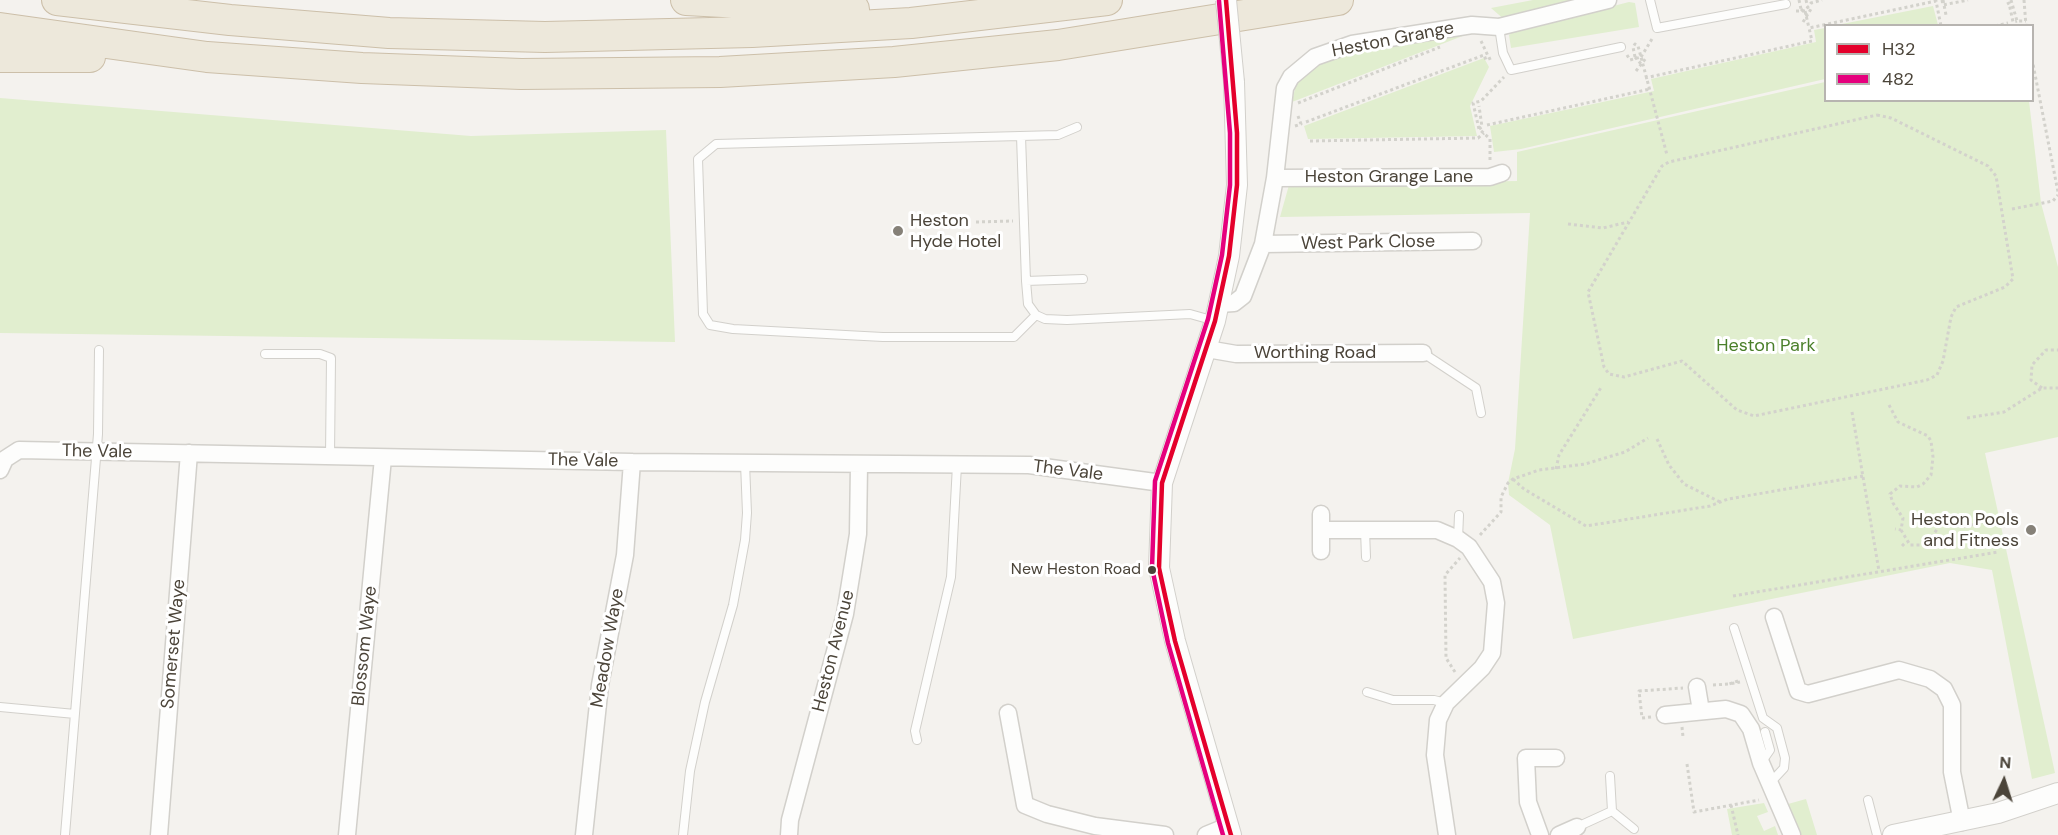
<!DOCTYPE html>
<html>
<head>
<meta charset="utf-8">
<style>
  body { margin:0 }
  #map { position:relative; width:2058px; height:835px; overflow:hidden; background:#f4f2ee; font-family:"DM Sans",sans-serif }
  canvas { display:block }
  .legend { position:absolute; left:1824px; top:24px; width:210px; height:78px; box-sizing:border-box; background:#fff; border:2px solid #b7b4b0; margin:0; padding:8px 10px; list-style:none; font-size:18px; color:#4b4439 }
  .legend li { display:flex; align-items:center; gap:12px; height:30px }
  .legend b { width:30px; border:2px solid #b7b4b0 }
  .north { position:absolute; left:1974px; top:751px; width:60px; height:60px; -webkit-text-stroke:4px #fff; paint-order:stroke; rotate:4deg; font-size:16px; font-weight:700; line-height:24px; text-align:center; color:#4b4439 }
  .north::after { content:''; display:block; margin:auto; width:21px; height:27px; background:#4b4439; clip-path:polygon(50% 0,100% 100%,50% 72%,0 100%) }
</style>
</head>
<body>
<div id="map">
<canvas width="2058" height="835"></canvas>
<ul class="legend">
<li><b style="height:8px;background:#e4002b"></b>H32</li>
<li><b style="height:8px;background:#e5007d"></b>482</li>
</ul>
<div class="north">N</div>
</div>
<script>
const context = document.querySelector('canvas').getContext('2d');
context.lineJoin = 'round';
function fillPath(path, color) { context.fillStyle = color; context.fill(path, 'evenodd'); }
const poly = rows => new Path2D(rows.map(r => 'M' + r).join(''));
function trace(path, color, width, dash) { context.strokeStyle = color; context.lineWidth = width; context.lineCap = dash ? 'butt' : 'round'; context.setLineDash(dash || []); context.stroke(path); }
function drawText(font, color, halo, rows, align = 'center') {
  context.font = font + ' "DM Sans",sans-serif'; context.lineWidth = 6; context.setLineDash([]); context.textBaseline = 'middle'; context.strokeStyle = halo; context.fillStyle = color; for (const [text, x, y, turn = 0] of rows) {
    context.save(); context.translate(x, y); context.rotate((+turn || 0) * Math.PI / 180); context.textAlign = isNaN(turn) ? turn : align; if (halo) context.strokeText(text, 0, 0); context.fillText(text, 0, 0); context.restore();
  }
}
fillPath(poly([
  [1533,0,1589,0,1506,21,1491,8],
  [1629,2,1635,3,1639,27,1511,48,1509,35,1512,32],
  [1933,6,1938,25,1837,25],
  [1825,28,1825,79,1521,149,1494,152,1490,126,1654,91,1651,79,1816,42,1814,30],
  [1473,32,1292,102,1296,84,1303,73,1333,55],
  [1484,58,1489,67,1470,106,1477,136,1308,139,1304,126],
  [1825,82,1826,100,2029,101,2041,203,2058,267,2058,437,1985,453,2055,773,2032,779,1992,570,1950,563,1573,639,1550,525,1509,495,1508,483,1515,449,1530,213,1280,217,1289,185,1517,181,1517,152],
  [0,98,471,136,666,130,675,342,0,333],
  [1806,799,1817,835,1801,835,1788,804],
  [1764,803,1768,812,1757,816,1764,831,1775,826,1778,835,1732,835,1727,809]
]), '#e1eecf');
const service = poly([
  [1650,0,1657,28,1786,4],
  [1499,27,1503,53,1511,70,1621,47],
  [1021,136,1026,281,1028,304,1036,315,1045,319,1067,320,1190,314,1215,321],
  [1026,281,1083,279],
  [1036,315,1014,337,883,337,733,329,710,325,703,314,698,159,716,144,1058,135,1077,127],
  [1423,353,1476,388,1481,413],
  [265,354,320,354,331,358,330,456],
  [1365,530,1366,557],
  [1458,539,1459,515],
  [1734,628,1763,718,1777,728,1785,758,1784,768,1770,783],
  [1367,692,1393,700,1434,700,1446,703],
  [0,707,75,714],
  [917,740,915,731,951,577,957,465],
  [1761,763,1770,750,1765,732],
  [1610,776,1612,811,1634,829],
  [1868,800,1877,835],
  [1577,827,1612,811],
  [65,835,98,434,99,350],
  [683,835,690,771,705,702,733,605,745,540,747,513,745,463]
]);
const minor = poly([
  [1275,178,1490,177,1502,173],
  [1263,244,1473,241],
  [1219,304,1234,303,1243,296,1263,244,1275,178,1285,88,1291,77,1315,57,1352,44,1472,25,1499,27,1608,0],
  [1207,349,1236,354,1423,353],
  [0,470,5,459,19,450,632,462,1029,465,1162,483],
  [1321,530,1437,530,1458,539,1469,547,1492,582,1496,603,1492,653,1482,668,1446,703,1438,720,1435,755,1447,835],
  [1321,551,1321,514],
  [1774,617,1798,691,1808,694,1899,670,1930,679,1944,689,1952,705,1952,772,1962,822],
  [1697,687,1701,711],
  [1008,713,1025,805,1047,814,1095,826,1165,835],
  [1665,715,1726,709,1741,714,1751,729,1761,763,1792,835],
  [159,835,189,453],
  [347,835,383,458],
  [584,835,600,685,625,555,632,462],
  [789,835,790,820,845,614,858,534,859,465],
  [1206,835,1228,826],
  [1540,835,1528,802,1526,758,1556,758],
  [1559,835,1577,827]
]);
const tertiary = poly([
  [1231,835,1175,641,1159,568,1162,483,1215,321,1229,256,1237,185,1234,82],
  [1893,835,1998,813,2058,793]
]);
const motorway = poly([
  [57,0,230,20,389,33,545,37,752,32,911,23,1107,0],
  [686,0,854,9],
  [0,28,207,57,362,68,521,74,720,72,894,62,1058,45,1338,0],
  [0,57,90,57]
]);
trace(service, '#d2d0cb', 10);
trace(minor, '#d2d0cb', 19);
trace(tertiary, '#d2d0cb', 22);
trace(motorway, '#ccbfa9', 32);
trace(poly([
  [1799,0,1801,9],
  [1806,0,1808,8],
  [1942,0,1943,5,1968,0],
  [2011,0,2017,21,2026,21],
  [2024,0,2026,26],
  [2007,4,2009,3,2013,22,2017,21],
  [1796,11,1805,11,1811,3,1822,0],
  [1805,11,1809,28],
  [1995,26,2008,23],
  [1481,41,1489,58],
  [1627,55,1630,60,1641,57,1667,155],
  [1635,57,1633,47,1635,44,1638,46,1641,57],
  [1641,57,1652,39],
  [2032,59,2058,192],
  [1645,78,1812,41,1809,28,1936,1,1941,26],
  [1298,103,1440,47],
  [1877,115,1891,118,1988,166,1996,176,2013,279,2005,287,1956,307,1951,317,1943,361,1937,375,1927,380,1754,416,1737,410,1682,361,1624,377,1609,374,1604,367,1588,292,1662,166,1669,162,1877,115],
  [1306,122,1484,55,1486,60,1493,57],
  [1487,125,1650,89],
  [1295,126,1301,124,1298,116],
  [1479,129,1482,127,1479,106],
  [1310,141,1478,138,1484,133],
  [1490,160,1490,139,1479,129,1473,103,1481,101,1504,77],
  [2012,209,2053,201,2058,195],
  [976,222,1013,221],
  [1568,224,1603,228,1628,222],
  [2042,388,2031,380,2032,365,2046,350,2058,350],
  [1889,405,1898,422,1928,436,1931,441,1933,457,1931,475,1923,484,1917,487,1900,486,1890,494,1893,503,1903,518,1901,530,1895,529],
  [1852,412,1879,571],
  [1967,418,2004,412,2042,388,2058,388],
  [1657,439,1669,465,1684,484,1720,502],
  [1556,469,1559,455,1602,386],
  [1513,479,1524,489,1586,526,1710,506,1728,499,1863,476],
  [1901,530,1910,545,1921,545,1928,542,1943,521,1963,527,1991,520],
  [1480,535,1501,512,1501,497,1508,483,1513,479,1539,470,1585,464,1625,452,1648,438],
  [1902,546,1906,542],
  [1733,596,1998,552],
  [1455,672,1446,658,1445,575,1460,558],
  [1738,681,1729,684,1740,682],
  [1713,685,1729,684],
  [1651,717,1642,718,1639,691,1683,688],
  [1682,727,1683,737],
  [1687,764,1694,812,1759,800],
  [1731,805,1738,835]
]), '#d3d2cc', 3, [3, 3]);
trace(service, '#fdfdfc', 8);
trace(minor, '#fdfdfc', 16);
trace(tertiary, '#fdfdfc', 20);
trace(motorway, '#ede8db', 30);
const tertiaryBridge = poly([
  [1226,0,1234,82]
]);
trace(tertiaryBridge, '#d2d0cb', 22, []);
trace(poly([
  [1943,0,1946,15],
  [1801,9,1807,15],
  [1803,22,1811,9],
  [1635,57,1641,64],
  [1636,71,1646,58]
]), '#d3d2cc', 3, [3, 3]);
trace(tertiaryBridge, '#fdfdfc', 20);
trace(poly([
  [1226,0,1237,133,1237,185,1229,256,1215,321,1162,483,1159,568,1175,641,1231,835]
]), '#e4002b', 4.5);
trace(poly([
  [1219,1,1230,133,1230,185,1222,255,1208,319,1155,481,1152,568,1168,643,1223,835]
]), '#e5007d', 4.5);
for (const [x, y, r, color] of [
  [898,231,6,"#868178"],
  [2031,530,6,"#868178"],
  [1152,570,5,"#4b4439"]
]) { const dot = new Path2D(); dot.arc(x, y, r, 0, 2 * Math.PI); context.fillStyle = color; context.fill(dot); trace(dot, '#fff', 2); }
drawText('16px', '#4b4439', '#fff', [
  ["New Heston Road",1141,570]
], 'right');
drawText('18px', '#4b4439', '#fff', [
  ["Heston Grange",1393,40,-11],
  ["Heston Grange Lane",1389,177],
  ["West Park Close",1368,243,-1],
  ["Worthing Road",1315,353],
  ["The Vale",97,452,1],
  ["The Vale",583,461,1],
  ["The Vale",1068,471,7],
  ["Somerset Waye",174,644,-85],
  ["Blossom Waye",365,646,-84],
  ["Meadow Waye",608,648,-80],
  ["Heston Avenue",834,651,-76]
]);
drawText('18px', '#4b4439', '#fff', [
  ["Heston",910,221],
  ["Hyde Hotel",910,242],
  ["Heston Pools",2019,520,"right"],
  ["and Fitness",2019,541,"right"]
], 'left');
drawText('18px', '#4a7f2a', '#fff', [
  ["Heston Park",1766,346]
]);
</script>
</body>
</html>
